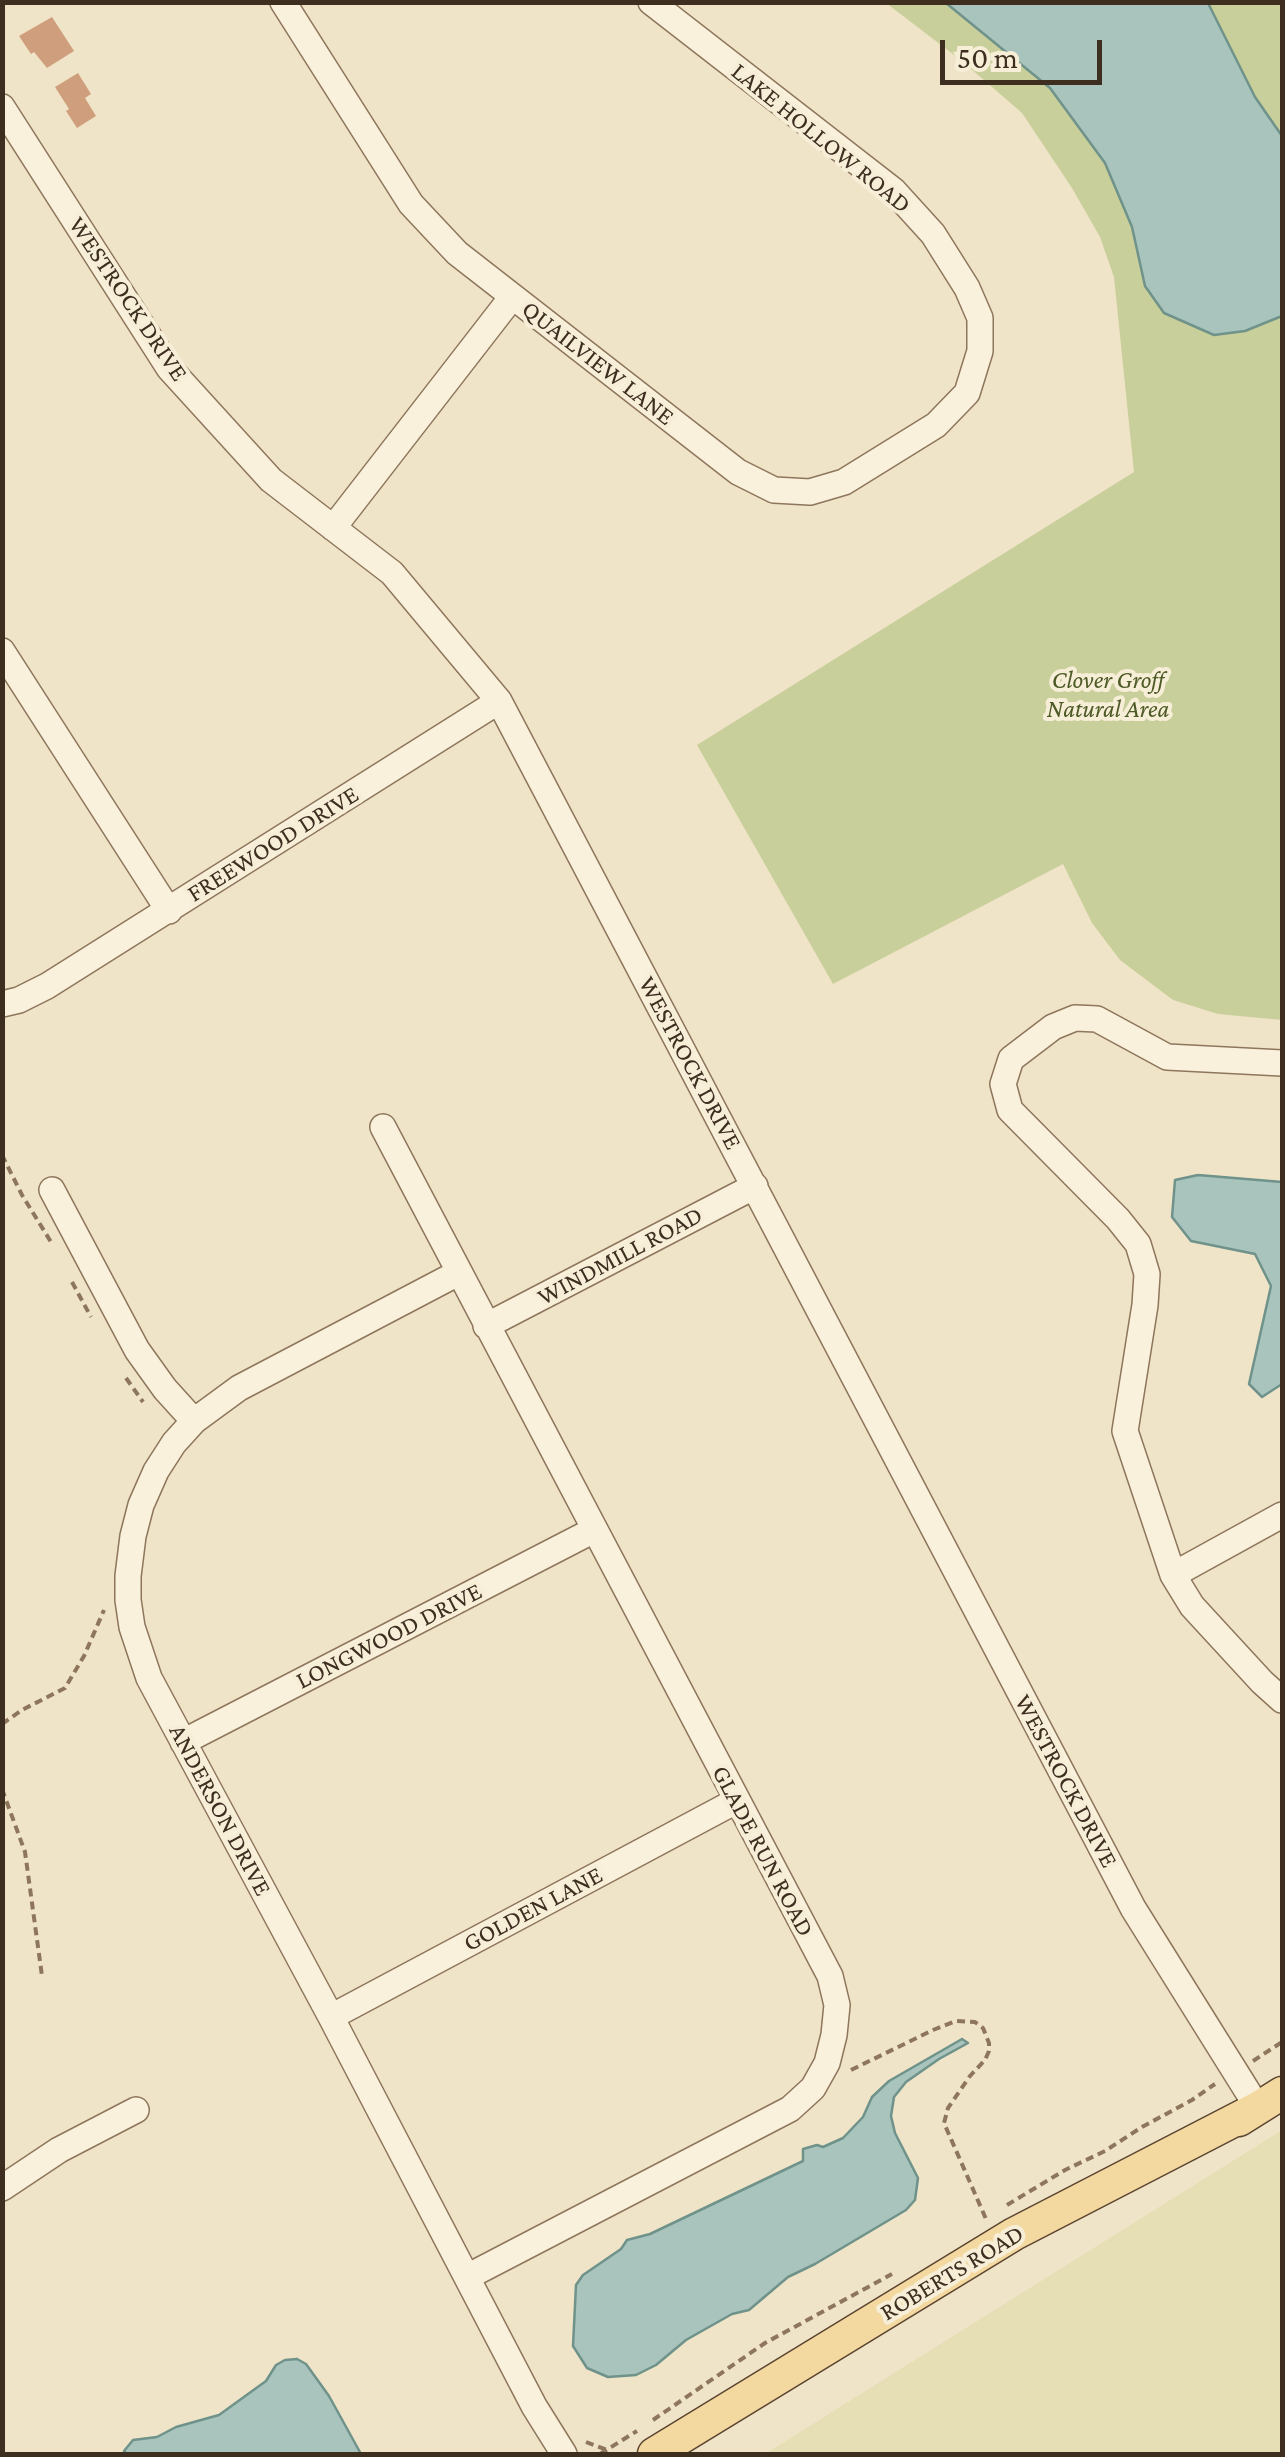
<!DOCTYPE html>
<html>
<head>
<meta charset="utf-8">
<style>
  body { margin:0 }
  #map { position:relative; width:1285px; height:2457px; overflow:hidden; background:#f0e4c8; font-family:"Crimson Pro",serif }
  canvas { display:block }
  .frame { position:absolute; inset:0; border:5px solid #3d2e20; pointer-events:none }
  .scale { position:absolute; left:940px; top:40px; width:162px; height:45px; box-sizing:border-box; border:5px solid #3d2e20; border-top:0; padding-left:12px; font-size:30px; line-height:35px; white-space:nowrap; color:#3d2e20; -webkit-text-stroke:8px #f7eed8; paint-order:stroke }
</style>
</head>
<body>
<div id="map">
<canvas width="1285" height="2457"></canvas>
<div class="frame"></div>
<div class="scale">50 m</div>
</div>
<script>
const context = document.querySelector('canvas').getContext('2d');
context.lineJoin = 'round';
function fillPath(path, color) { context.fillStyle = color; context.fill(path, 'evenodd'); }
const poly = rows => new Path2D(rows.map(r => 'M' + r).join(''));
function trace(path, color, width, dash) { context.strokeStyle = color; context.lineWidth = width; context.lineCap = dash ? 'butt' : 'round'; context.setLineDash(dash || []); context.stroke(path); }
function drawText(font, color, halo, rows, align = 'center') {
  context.font = font + ' "Crimson Pro",serif'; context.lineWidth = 8; context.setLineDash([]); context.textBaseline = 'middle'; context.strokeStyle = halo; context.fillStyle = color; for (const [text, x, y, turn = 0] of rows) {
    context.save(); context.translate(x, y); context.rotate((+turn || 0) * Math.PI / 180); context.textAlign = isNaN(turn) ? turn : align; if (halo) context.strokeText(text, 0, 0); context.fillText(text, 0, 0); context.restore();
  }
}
fillPath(poly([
  [1282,2130,1282,2454,765,2454]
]), '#e6deb5');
fillPath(poly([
  [886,3,1282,3,1282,1020,1218,1014,1173,1000,1120,960,1092,923,1063,864,833,984,697,745,1134,472,1114,277,1100,237,1072,188,1022,113,962,61]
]), '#c9cf9b');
const water = poly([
  [946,3,1208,3,1255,97,1282,136,1282,316,1245,331,1214,335,1164,313,1145,286,1132,227,1105,163,1050,88,946,3],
  [1198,1175,1282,1182,1282,1384,1262,1397,1249,1384,1271,1286,1255,1254,1191,1241,1172,1217,1175,1180,1198,1175],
  [962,2039,968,2043,939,2059,906,2082,894,2097,891,2116,895,2133,918,2178,915,2200,906,2210,815,2264,788,2277,749,2310,732,2314,686,2340,656,2365,636,2375,608,2377,587,2368,573,2346,576,2285,583,2275,621,2249,627,2240,650,2234,803,2161,803,2149,817,2145,823,2147,843,2138,863,2117,872,2097,889,2081,962,2039],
  [297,2359,306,2364,329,2396,361,2454,127,2454,124,2451,133,2440,157,2437,176,2427,219,2415,266,2381,276,2365,285,2360,297,2359]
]);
fillPath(water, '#a9c4bc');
trace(water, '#6f938a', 2.5);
fillPath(poly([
  [52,17,74,51,47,68,34,52,31,54,19,36],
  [78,73,91,94,85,98,96,116,77,128,66,111,69,109,55,87]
]), '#cf9f7d');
const minor = poly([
  [283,2,411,204,457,253,738,472,774,490,810,492,844,482,936,425,967,393,980,351,980,318,967,288,933,234,893,190,651,2],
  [2,107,169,368,271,480,392,573,499,701,1133,1908,1258,2108],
  [333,528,512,297],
  [2,651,169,911],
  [2,1004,19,1000,47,986,499,701],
  [1282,1063,1167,1057,1097,1019,1075,1018,1053,1027,1011,1059,1003,1084,1010,1110,1118,1219,1138,1244,1147,1274,1145,1305,1125,1431,1173,1575,1192,1606,1262,1682,1282,1700],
  [383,1127,830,1976,837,2005,834,2035,827,2063,813,2088,790,2109,467,2277],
  [52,1190,137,1350,165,1389,194,1421],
  [458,1273,239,1388,194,1421,174,1443,156,1471,141,1505,133,1536,128,1576,128,1600,132,1627,149,1678,331,2017,534,2406,564,2454],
  [486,1326,755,1186],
  [1173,1575,1282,1515],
  [183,1742,594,1530],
  [331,2017,736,1801],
  [2,2188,59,2150,136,2110]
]);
const major = poly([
  [1239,2120,1282,2093],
  [654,2454,1014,2234,1258,2108]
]);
trace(minor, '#8d765c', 28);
trace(major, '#5b4430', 35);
trace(poly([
  [2,1155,22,1195,51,1242],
  [72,1282,91,1317],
  [126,1378,143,1402],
  [2,1724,22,1710,65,1688,84,1656,104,1610],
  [2,1789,25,1852,42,1976],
  [1253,2061,1282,2042],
  [851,2070,933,2030,956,2021,975,2022,983,2028,989,2043,989,2051,985,2060,970,2076,948,2108,944,2123,986,2219],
  [1007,2205,1065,2170,1105,2151,1142,2127,1192,2100,1215,2084],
  [653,2420,765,2343,892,2274],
  [586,2442,607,2450],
  [600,2454,637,2431]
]), '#8d765c', 4, [8, 5]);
trace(minor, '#faf1dc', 25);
trace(major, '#f3d9a0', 32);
drawText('25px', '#3d2e20', '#f7eed8', [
  ["LAKE HOLLOW ROAD",821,138,39],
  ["WESTROCK DRIVE",128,299,56],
  ["QUAILVIEW LANE",598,363,38],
  ["FREEWOOD DRIVE",273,844,-32],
  ["WESTROCK DRIVE",690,1063,62],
  ["WINDMILL ROAD",620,1256,-28],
  ["LONGWOOD DRIVE",389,1636,-27],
  ["WESTROCK DRIVE",1066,1781,62],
  ["ANDERSON DRIVE",220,1810,62],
  ["GLADE RUN ROAD",763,1851,62],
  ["GOLDEN LANE",533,1909,-28],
  ["ROBERTS ROAD",952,2273,-31]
]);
drawText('italic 25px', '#4d5a26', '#f7eed8', [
  ["Clover Groff",1108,680],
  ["Natural Area",1108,709]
]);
</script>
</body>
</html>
